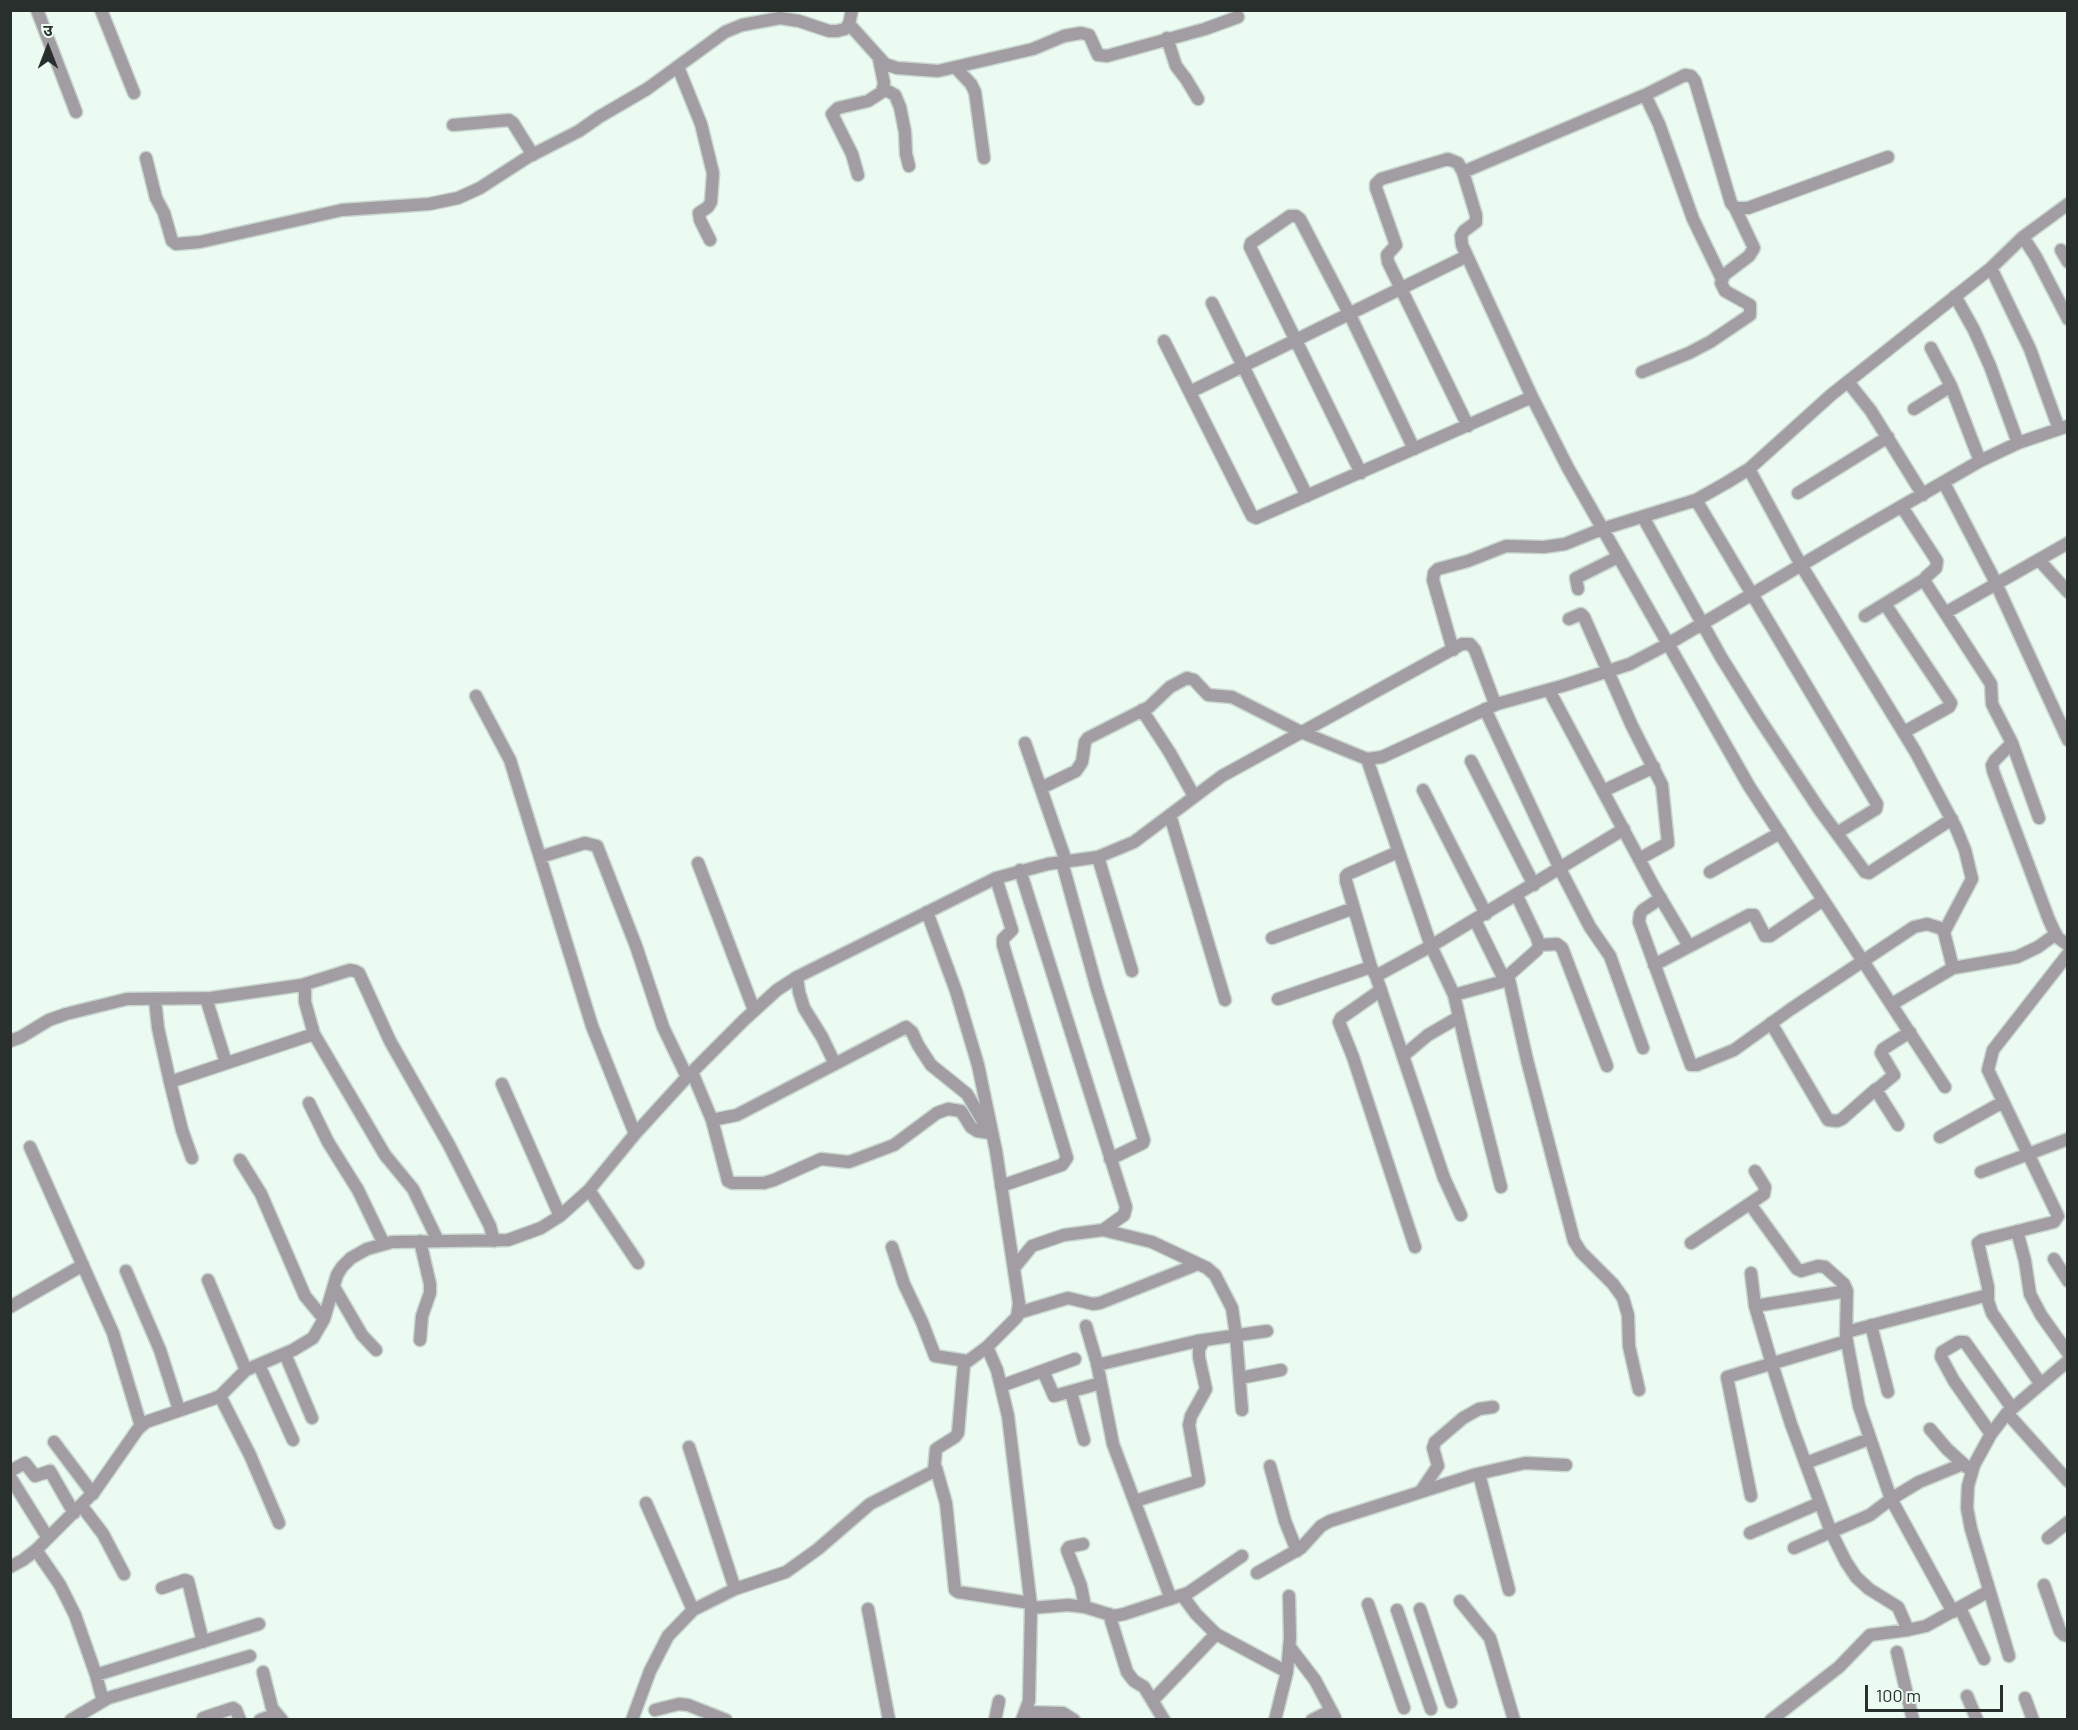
<!DOCTYPE html>
<html>
<head>
<meta charset="utf-8">
<style>
  body { margin:0 }
  #map { position:relative; width:2078px; height:1730px; overflow:hidden; background:#ebfbf2; font-family:Barlow,"Noto Sans Devanagari",sans-serif }
  canvas { display:block }
  .frame { position:absolute; inset:0; border:12px solid #292f2c; pointer-events:none }
  .north { position:absolute; left:18px; top:18px; width:60px; height:60px; -webkit-text-stroke:4px #ebfbf2; paint-order:stroke; rotate:0deg; font-size:16px; font-weight:700; line-height:24px; text-align:center; color:#292f2c }
  .north::after { content:''; display:block; margin:auto; width:21px; height:27px; background:#292f2c; clip-path:polygon(50% 0,100% 100%,50% 72%,0 100%) }
  .scale { position:absolute; left:1865px; top:1685px; width:138px; height:27px; box-sizing:border-box; border:3px solid #292f2c; border-top:0; padding-left:8px; font-size:18px; line-height:21px; white-space:nowrap; color:#292f2c; -webkit-text-stroke:4px #ebfbf2; paint-order:stroke }
</style>
</head>
<body>
<div id="map">
<canvas width="2078" height="1730"></canvas>
<div class="frame"></div>
<div class="north">उ</div>
<div class="scale">100 m</div>
</div>
<script>
const context = document.querySelector('canvas').getContext('2d');
context.lineJoin = 'round';
const poly = rows => new Path2D(rows.map(r => 'M' + r).join(''));
function trace(path, color, width, dash) { context.strokeStyle = color; context.lineWidth = width; context.lineCap = dash ? 'butt' : 'round'; context.setLineDash(dash || []); context.stroke(path); }
const minor = poly([
  [37,10,76,112],
  [101,10,134,93],
  [849,24,885,64,897,68,938,71,1033,49,1064,36,1081,33,1089,35,1091,39,1098,55,1107,56,1205,29,1238,17],
  [1167,38,1176,66,1186,79,1198,99],
  [678,67,701,124,713,173,711,202,708,207,699,213,700,220,710,240],
  [956,68,971,84,975,92,984,158],
  [884,89,895,95,900,107,905,132,906,154,909,166],
  [1645,95,1659,124,1693,219,1722,279],
  [453,125,509,120,513,123,533,155],
  [146,158,156,198,164,213,172,241,176,244,200,242,342,210,429,204,458,198,480,188,528,157,579,131,599,117,647,89,725,32,742,25,780,18,799,21,829,31,837,31,845,29,849,24,852,10],
  [1463,172,1645,95,1685,75,1691,76,1695,81,1731,203,1735,208,1748,208,1888,157],
  [858,175,852,154,832,114,838,108,868,101,882,92,884,83,879,59],
  [2023,237,2036,257,2068,319],
  [2061,250,2068,262],
  [1991,268,2030,349,2059,429],
  [1955,296,1974,330,1990,366,2018,443],
  [1212,303,1307,496],
  [1164,341,1252,516,1256,518,1532,397],
  [1931,348,1951,386,1980,461],
  [1642,372,1689,353,1710,342,1750,315,1750,305,1725,291,1721,283,1724,275,1749,256,1754,248,1735,208],
  [1848,382,1871,411,1923,495],
  [1190,392,1467,256],
  [1914,409,1951,386],
  [1468,426,1388,262,1387,255,1396,245,1376,188,1376,184,1381,179,1448,159,1458,163,1463,172,1476,215,1476,222,1464,231,1461,236,1462,245,1532,397,1568,468,1749,786,1945,1087],
  [1749,469,1801,565,1915,751,1956,828,1965,850,1972,879,1944,932],
  [1361,473,1250,247,1251,243,1290,216,1296,216,1300,219,1350,315,1414,449],
  [1944,483,1993,577,2068,740],
  [1798,493,1888,437],
  [1696,500,1877,804,1876,809,1837,833],
  [1902,507,1937,561,1936,568,1926,577,1925,582,1991,684,1992,704,2012,743,2039,818],
  [1643,517,1721,657,1759,718,1819,809,1865,872,1869,873,1952,819],
  [2039,560,2068,592],
  [1578,589,1576,578,1618,557],
  [1885,604,1951,703,1949,707,1904,732],
  [1945,613,2068,543],
  [1865,616,1925,579],
  [1569,619,1581,614,1584,617,1632,726,1662,785,1668,843,1639,859],
  [1453,650,1433,580,1434,573,1438,569,1468,561,1506,546,1544,547,1565,544,1602,529,1696,500,1726,483,1749,469,1831,395,1991,268,2023,237,2068,204],
  [1549,690,1654,887,1689,946],
  [476,696,510,760,592,1026,635,1134],
  [1485,709,1560,869,1590,927,1610,956,1643,1048],
  [1142,710,1170,753,1194,796],
  [1025,743,1066,861],
  [2012,743,1995,760,1992,765,1993,771,2049,920,2057,937,2068,945],
  [1367,759,1431,946,1454,995,1471,1068,1501,1187],
  [1471,761,1534,885],
  [1041,788,1076,771,1082,762,1085,742,1088,738,1149,707,1170,687,1187,678,1194,680,1208,695,1232,697,1301,732,1367,759,1382,757,1497,704],
  [1423,790,1486,914],
  [1603,791,1654,767],
  [1170,815,1225,1000],
  [1398,852,1348,874,1346,876,1346,881,1371,967,1376,976,1444,1178,1461,1215],
  [540,857,585,843,597,846,636,946,663,1027,687,1077],
  [1098,857,1132,971],
  [1062,862,1097,989,1144,1140,1143,1143,1110,1159],
  [698,863,754,1010],
  [1710,872,1780,833],
  [996,878,1012,930,1003,939,1003,945,1067,1158,1062,1165,1001,1186],
  [1661,898,1643,910,1640,914,1639,922,1691,1065,1697,1065,1734,1050,1791,1009,1914,927,1927,924,1940,928,1944,932,1953,968],
  [1475,920,1504,979],
  [1272,938,1354,908],
  [1539,945,1557,944,1562,948,1607,1066],
  [1654,965,1749,915,1754,915,1765,936,1770,936,1823,900],
  [1508,975,1527,1060,1574,1241,1581,1252,1613,1284,1623,1298,1628,1315,1629,1346,1639,1390],
  [1376,976,1431,946,1624,829],
  [797,977,799,992,804,1008,822,1037,835,1064],
  [305,984,305,1002,314,1034,385,1155,413,1189,438,1241],
  [1381,990,1341,1018,1339,1022,1353,1057,1415,1247],
  [1454,995,1501,982,1537,950,1539,945,1537,938,1517,896],
  [206,998,226,1063],
  [155,999,158,1028,170,1082,182,1130,192,1158],
  [1278,999,1371,967],
  [1892,1004,1953,968,2017,957,2038,947,2056,934],
  [1771,1023,1828,1120,1837,1121,1842,1119,1876,1089],
  [10,1041,21,1037,49,1020,66,1014,127,999,211,998,302,985,350,970,355,971,359,973,390,1041,449,1145,490,1226,494,1241],
  [1403,1056,1428,1035,1459,1017],
  [692,1072,712,1120,728,1181,732,1183,764,1183,774,1180,821,1159,849,1162,894,1145,937,1113,948,1109,961,1111,971,1127,977,1131,990,1133],
  [170,1082,314,1034],
  [502,1084,560,1216],
  [309,1103,328,1142,358,1190,384,1244],
  [712,1120,737,1115,906,1027,912,1032,918,1045,931,1065,967,1094,988,1130],
  [1898,1125,1876,1090,1894,1075,1881,1053,1883,1049,1910,1032],
  [1940,1137,2003,1102],
  [30,1147,113,1333,141,1426],
  [240,1160,261,1194,305,1296,324,1319],
  [1981,1172,2068,1139],
  [589,1190,638,1263],
  [1750,1204,1797,1269,1801,1271,1818,1266,1825,1267,1844,1284,1847,1291,1846,1334],
  [1103,1230,1152,1242,1207,1268,1215,1275,1232,1308,1236,1335,1242,1410],
  [2017,1231,2025,1261,2030,1294,2041,1315,2068,1353],
  [1691,1243,1764,1194,1765,1187,1755,1171],
  [892,1247,904,1284,922,1322,935,1356,967,1361],
  [2054,1259,2068,1281],
  [1014,1268,1032,1246,1064,1235,1103,1230,1124,1215,1126,1207,1020,870],
  [126,1271,160,1350,179,1410],
  [1751,1273,1755,1306,1772,1364,1791,1424,1831,1532,1846,1562,1856,1577,1869,1589,1898,1607,1908,1630],
  [208,1280,246,1370],
  [334,1287,362,1335,376,1350],
  [1755,1306,1847,1291],
  [10,1307,83,1265],
  [1018,1313,1068,1298,1093,1304,1100,1303,1198,1264],
  [1871,1325,1888,1392],
  [1086,1326,1097,1363,1113,1444,1171,1599],
  [420,1340,422,1316,430,1293,430,1284,420,1241],
  [987,1347,997,1370,1008,1416,1031,1606,1029,1701,1022,1720],
  [285,1354,312,1418],
  [259,1365,293,1440],
  [1097,1365,1197,1341,1267,1331],
  [1043,1371,1054,1396,1101,1383],
  [1240,1378,1281,1370],
  [2040,1383,1992,1313,1988,1301,1988,1287,1978,1243,1982,1240,2054,1222,2058,1216,1988,1070,1993,1050,2068,954],
  [1001,1386,1075,1359],
  [1071,1392,1084,1440],
  [220,1396,250,1455,279,1523],
  [2007,1413,2068,1481],
  [1930,1429,1947,1449,1969,1469],
  [1991,1434,1954,1381,1941,1357,1942,1352,1959,1342,1965,1342,2012,1408],
  [54,1442,93,1494],
  [689,1447,735,1589],
  [1806,1463,1869,1439],
  [1270,1466,1285,1521,1297,1551],
  [936,1468,946,1503,955,1590,958,1592,1030,1603],
  [10,1471,25,1463,35,1476,50,1471,74,1513],
  [1479,1474,1509,1590],
  [10,1477,48,1538],
  [1421,1491,1438,1466,1433,1448,1435,1442,1463,1418,1479,1409,1493,1407],
  [1751,1496,1727,1377,1847,1341],
  [1135,1501,1199,1481,1189,1425,1191,1416,1206,1389,1199,1357,1199,1349,1204,1340],
  [646,1503,693,1610],
  [81,1505,103,1534,124,1574],
  [1750,1533,1820,1503],
  [2048,1538,2068,1522],
  [1083,1544,1069,1547,1067,1550,1081,1586,1085,1607],
  [1794,1548,1870,1515,1891,1499,1919,1482,1963,1464],
  [36,1550,60,1585,75,1615,96,1675,103,1701],
  [10,1567,23,1560,36,1550,94,1492,138,1429,146,1422,213,1399,220,1396,246,1370,293,1350,313,1338,324,1319,337,1275,342,1267,351,1258,367,1249,392,1242,508,1240,541,1228,560,1216,589,1190,635,1134,687,1077,744,1020,777,990,797,977,996,878,1048,864,1098,857,1134,842,1222,776,1462,644,1470,644,1475,650,1494,701,1497,704,1562,686,1630,664,1668,644,1857,532,1980,461,2018,443,2068,426],
  [1257,1573,1301,1548,1321,1526,1330,1521,1477,1474,1525,1463,1566,1465],
  [2044,1585,2060,1631,2064,1635,2068,1636],
  [162,1588,185,1580,188,1581,203,1642],
  [1182,1595,1196,1614,1216,1634,1287,1672],
  [1460,1601,1490,1638,1514,1720],
  [1368,1604,1404,1708],
  [1031,1608,1068,1605,1085,1607,1114,1616,1124,1614,1188,1593,1242,1556],
  [1960,1608,1984,1659],
  [868,1609,889,1720],
  [1420,1609,1451,1702],
  [1397,1610,1431,1709],
  [1953,1612,1891,1499,1859,1406,1846,1336,1850,1331,1988,1295],
  [1109,1614,1127,1672,1134,1681,1144,1687,1164,1720],
  [1289,1646,1315,1680,1332,1712],
  [1897,1652,1913,1720],
  [2009,1656,1971,1529,1967,1508,1968,1486,1974,1465,1991,1434,2007,1413,2068,1361],
  [263,1672,272,1708,282,1720],
  [96,1675,259,1624],
  [1967,1696,1977,1720],
  [2025,1698,2033,1720],
  [1153,1700,1216,1634],
  [655,1710,679,1704,688,1705,726,1720],
  [1025,1712,1063,1713,1074,1720],
  [203,1718,233,1708,236,1710,240,1720],
  [71,1720,108,1698,250,1656],
  [260,1720,276,1714],
  [632,1720,650,1671,668,1636,693,1610,735,1589,786,1572,818,1549,870,1504,934,1471,936,1449,955,1437,958,1433,964,1364,987,1347,1017,1317,1019,1303,996,1151,978,1065,956,991,927,912],
  [995,1720,999,1701],
  [1275,1720,1287,1672,1290,1638,1289,1596],
  [1312,1720,1328,1712,1332,1712,1335,1718],
  [1771,1720,1839,1667,1870,1635,1908,1630,1926,1626,1989,1591]
]);
trace(minor, '#c8d6ce', 15);
trace(minor, '#a29da3', 12);
</script>
</body>
</html>
